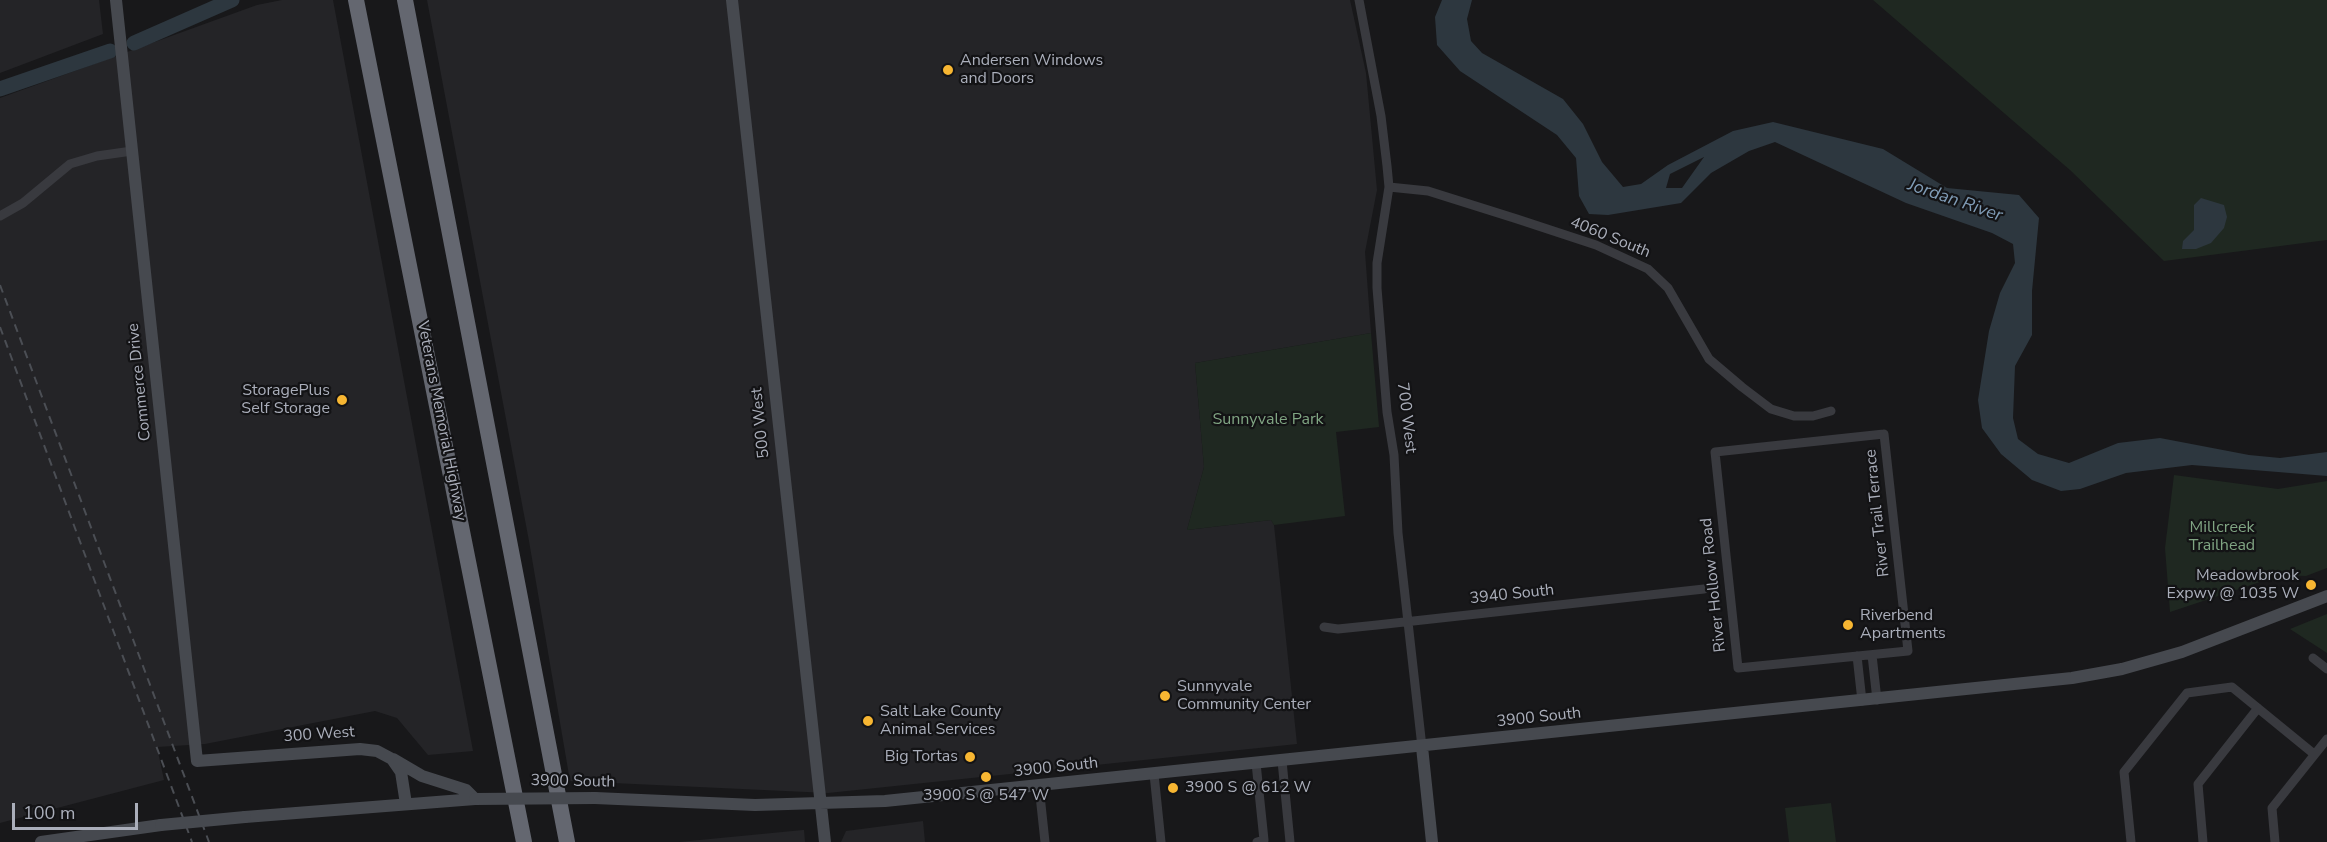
<!DOCTYPE html>
<html>
<head>
<meta charset="utf-8">
<style>
  body { margin:0 }
  #map { position:relative; width:2327px; height:842px; overflow:hidden; background:#18181a; font-family:"Nunito Sans",sans-serif }
  canvas { display:block }
  .scale { position:absolute; left:12px; top:803px; width:126px; height:27px; box-sizing:border-box; border:3px solid #aaaeba; border-top:0; padding-left:8px; font-size:18px; line-height:21px; white-space:nowrap; color:#aaaeba; -webkit-text-stroke:4px #131315; paint-order:stroke }
</style>
</head>
<body>
<div id="map">
<canvas width="2327" height="842"></canvas>
<div class="scale">100 m</div>
</div>
<script>
const context = document.querySelector('canvas').getContext('2d');
context.lineJoin = 'round';
function fillPath(path, color) { context.fillStyle = color; context.fill(path, 'evenodd'); }
const poly = rows => new Path2D(rows.map(r => 'M' + r).join(''));
function trace(path, color, width, dash) { context.strokeStyle = color; context.lineWidth = width; context.lineCap = dash ? 'butt' : 'round'; context.setLineDash(dash || []); context.stroke(path); }
function drawText(font, color, halo, rows, align = 'center') {
  context.font = font + ' "Nunito Sans",sans-serif'; context.lineWidth = 4.5; context.setLineDash([]); context.textBaseline = 'middle'; context.strokeStyle = halo; context.fillStyle = color; for (const [text, x, y, turn = 0] of rows) {
    context.save(); context.translate(x, y); context.rotate((+turn || 0) * Math.PI / 180); context.textAlign = isNaN(turn) ? turn : align; if (halo) context.strokeText(text, 0, 0); context.fillText(text, 0, 0); context.restore();
  }
}
fillPath(poly([
  [0,0,99,0,103,34,0,73],
  [282,0,333,0,473,751,428,755,397,718,375,711,205,744,157,747,164,780,0,823,0,98,257,5],
  [427,0,1350,0,1366,73,1377,190,1365,252,1371,333,1195,363,1204,467,1187,530,1271,520,1274,525,1297,744,828,793,570,781,529,541],
  [923,821,925,842,841,842,846,831],
  [804,830,805,842,679,842,803,830]
]), '#242427');
fillPath(poly([
  [1873,0,2327,0,2327,240,2164,261,2070,170],
  [1371,333,1379,427,1336,432,1345,516,1274,525,1271,520,1187,530,1204,467,1195,363],
  [2174,475,2278,489,2327,481,2327,568,2306,576,2281,575,2170,612,2165,548],
  [2327,614,2327,653,2290,629],
  [1831,803,1836,842,1789,842,1785,808]
]), '#1f2821');
fillPath(poly([
  [1442,0,1472,0,1467,19,1471,41,1482,53,1563,99,1583,124,1602,162,1623,187,1641,184,1668,165,1733,131,1773,122,1883,149,1947,188,2019,195,2039,218,2032,291,2032,335,2015,366,2013,418,2018,439,2038,454,2069,463,2118,443,2160,438,2249,455,2280,458,2327,452,2327,476,2192,465,2126,473,2080,489,2061,491,2032,480,2001,454,1982,428,1978,400,1989,331,2000,293,2015,263,2013,244,1992,233,1906,203,1775,142,1749,151,1711,173,1681,203,1608,215,1589,214,1579,196,1576,158,1557,135,1460,71,1437,45,1435,17],
  [1704,157,1682,188,1666,188,1670,174],
  [2201,198,2224,205,2227,217,2224,228,2211,243,2196,249,2182,249,2183,241,2194,230,2194,205]
]), '#2d373f');
trace(poly([
  [134,43,232,0],
  [0,89,110,51]
]), '#2d373f', 15);
trace(poly([
  [1359,0,1381,116,1387,166,1389,187,1377,263,1377,288,1387,412,1394,455,1398,533,1422,747],
  [1389,187,1428,191,1517,219,1596,245,1648,269,1668,288,1709,359,1742,387,1771,409,1794,416,1813,416,1831,411],
  [0,216,23,203,70,164,97,156,132,151],
  [1884,434,1908,651,1738,668,1715,452,1884,434],
  [1324,627,1338,629,1377,625,1704,589],
  [1872,655,1877,700],
  [1857,656,1862,701],
  [2313,658,2327,669],
  [1282,761,1290,842],
  [1256,763,1264,840,1257,842],
  [1154,774,1161,842],
  [1039,786,1045,842],
  [2131,842,2124,772,2187,693,2232,687,2314,754],
  [2203,842,2198,784,2258,708],
  [2275,842,2272,808,2327,739]
]), '#393a3f', 9);
trace(poly([
  [116,0,197,761,360,749,377,751,392,759,401,772,406,804],
  [732,0,825,842],
  [1422,747,1432,842],
  [393,759,422,776,466,790,475,799],
  [595,798,755,805,885,801,2072,678,2122,669,2182,652,2327,596],
  [245,817,475,799],
  [41,842,161,825]
]), '#46494f', 12);
trace(poly([
  [356,0,524,842],
  [405,0,567,842]
]), '#646770', 16);
trace(poly([
  [0,285,209,842],
  [0,327,192,842]
]), '#4b4e54', 2, [8, 6]);
trace(poly([
  [475,799,595,798],
  [161,825,245,817]
]), '#46494f', 12);
for (const [x, y, r, color] of [
  [948,70,6,"#f7b632"],
  [342,400,6,"#f7b632"],
  [2311,585,6,"#f7b632"],
  [1848,625,6,"#f7b632"],
  [1165,696,6,"#f7b632"],
  [868,721,6,"#f7b632"],
  [970,757,6,"#f7b632"],
  [986,777,6,"#f7b632"],
  [1173,788,6,"#f7b632"]
]) { const dot = new Path2D(); dot.arc(x, y, r, 0, 2 * Math.PI); context.fillStyle = color; context.fill(dot); trace(dot, '#131315', 2); }
drawText('16px', '#aaaeba', '#131315', [
  ["Andersen Windows",960,61],
  ["and Doors",960,79],
  ["StoragePlus",330,391,"right"],
  ["Self Storage",330,409,"right"],
  ["Meadowbrook",2299,576,"right"],
  ["Expwy @ 1035 W",2299,594,"right"],
  ["Riverbend",1860,616],
  ["Apartments",1860,634],
  ["Sunnyvale",1177,687],
  ["Community Center",1177,705],
  ["Salt Lake County",880,712],
  ["Animal Services",880,730],
  ["Big Tortas",958,757,"right"],
  ["3900 S @ 612 W",1185,788],
  ["3900 S @ 547 W",986,796,"center"]
], 'left');
drawText('16px', '#aaaeba', '#131315', [
  ["4060 South",1610,238,22],
  ["Commerce Drive",140,382,-96],
  ["700 West",1406,418,83],
  ["Veterans Memorial Highway",441,421,79],
  ["500 West",761,423,-96],
  ["River Trail Terrace",1878,513,-96],
  ["River Hollow Road",1714,585,-96],
  ["3940 South",1512,595,-6],
  ["3900 South",1539,718,-6],
  ["300 West",319,735,-4],
  ["3900 South",1056,768,-6],
  ["3900 South",573,782,1]
]);
drawText('16px', '#80a583', '#131315', [
  ["Sunnyvale Park",1268,420],
  ["Millcreek",2222,528],
  ["Trailhead",2222,546]
]);
drawText('italic 18px', '#809cb6', '#131315', [
  ["Jordan River",1955,201,19]
]);
</script>
</body>
</html>
